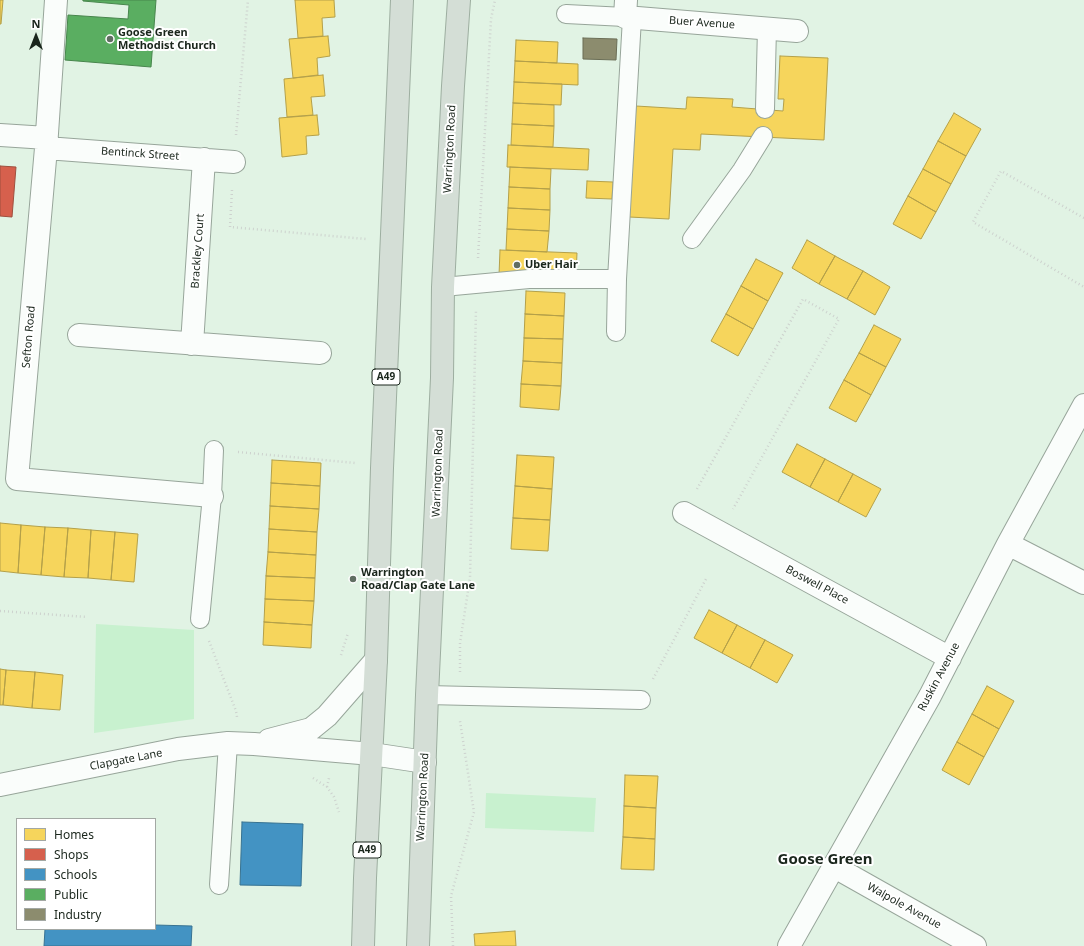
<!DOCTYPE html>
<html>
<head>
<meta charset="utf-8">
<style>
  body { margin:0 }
  #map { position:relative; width:1084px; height:946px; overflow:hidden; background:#e1f3e4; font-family:"Noto Sans",sans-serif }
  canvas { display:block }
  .legend { position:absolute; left:16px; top:818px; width:140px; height:112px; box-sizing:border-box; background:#fff; border:1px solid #a3a8a4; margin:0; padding:5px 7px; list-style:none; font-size:12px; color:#1a261c }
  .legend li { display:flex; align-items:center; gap:8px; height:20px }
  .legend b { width:20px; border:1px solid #a3a8a4 }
  .north { position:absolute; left:16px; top:16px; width:40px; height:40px; -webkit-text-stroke:3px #fff; paint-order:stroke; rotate:0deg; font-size:11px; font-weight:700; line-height:16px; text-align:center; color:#1a261c }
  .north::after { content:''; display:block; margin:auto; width:14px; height:18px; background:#1a261c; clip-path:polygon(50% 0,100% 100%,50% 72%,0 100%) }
</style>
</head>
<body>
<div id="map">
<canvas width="1084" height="946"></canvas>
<ul class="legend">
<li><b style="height:11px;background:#f6d55c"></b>Homes</li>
<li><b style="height:11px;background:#d6604d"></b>Shops</li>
<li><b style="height:11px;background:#4393c3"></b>Schools</li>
<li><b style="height:11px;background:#5aae61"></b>Public</li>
<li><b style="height:11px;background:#8c8c6e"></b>Industry</li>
</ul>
<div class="north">N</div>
</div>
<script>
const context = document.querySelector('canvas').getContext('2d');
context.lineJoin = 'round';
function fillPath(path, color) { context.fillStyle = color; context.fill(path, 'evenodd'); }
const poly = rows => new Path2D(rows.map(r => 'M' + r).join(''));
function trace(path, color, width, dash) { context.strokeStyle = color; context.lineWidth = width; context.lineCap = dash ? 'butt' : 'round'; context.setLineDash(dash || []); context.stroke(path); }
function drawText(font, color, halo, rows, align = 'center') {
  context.font = font + ' "Noto Sans",sans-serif'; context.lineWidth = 4; context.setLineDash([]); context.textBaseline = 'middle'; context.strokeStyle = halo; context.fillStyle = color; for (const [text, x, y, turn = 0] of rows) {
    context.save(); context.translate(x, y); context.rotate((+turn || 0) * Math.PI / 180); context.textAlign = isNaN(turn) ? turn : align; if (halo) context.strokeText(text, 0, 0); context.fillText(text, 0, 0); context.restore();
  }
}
fillPath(poly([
  [96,624,194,630,194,719,94,733],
  [486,793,596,798,594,832,485,828]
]), '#c8f1cf');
const homes = poly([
  [0,0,3,0,1,24,0,24,0,0],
  [295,0,334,0,335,17,322,18,323,36,298,38,295,0],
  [328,36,330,56,317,58,318,75,293,78,289,39,328,36],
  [516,40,558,42,557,63,515,61,516,40],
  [780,56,828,58,824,140,701,134,700,150,673,149,669,219,629,217,636,106,686,109,687,97,733,99,732,107,783,111,784,99,778,99,780,56],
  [515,61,578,64,578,85,514,82,515,61],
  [323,75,325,96,311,97,313,115,287,117,284,79,323,75],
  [514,82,562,84,561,105,513,103,514,82],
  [513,103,554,105,554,126,512,124,513,103],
  [954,113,981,129,966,156,938,141,954,113],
  [317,115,319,135,306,136,307,154,282,157,279,118,317,115],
  [512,124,554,126,553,147,511,145,512,124],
  [938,141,966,156,951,184,923,169,938,141],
  [508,145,589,149,588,170,507,167,508,145],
  [510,167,551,169,550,189,509,187,510,167],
  [923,169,951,184,936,212,908,196,923,169],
  [587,181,613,182,612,199,586,198,587,181],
  [509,187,550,189,550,210,508,208,509,187],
  [908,196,936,212,921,239,893,224,908,196],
  [508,208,550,210,549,231,507,229,508,208],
  [507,229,549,231,547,252,506,250,507,229],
  [807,240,835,256,819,284,792,268,807,240],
  [500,250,577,253,576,275,499,275,500,250],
  [835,256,863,271,847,299,819,284,835,256],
  [756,259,783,273,768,301,741,286,756,259],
  [863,271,890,287,875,315,847,299,863,271],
  [741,286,768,301,753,329,726,314,741,286],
  [526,291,565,293,564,316,525,314,526,291],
  [525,314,564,316,563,339,524,338,525,314],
  [726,314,753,329,738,356,711,341,726,314],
  [874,325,901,339,886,367,859,353,874,325],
  [524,338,563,339,562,363,523,361,524,338],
  [859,353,886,367,871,395,844,380,859,353],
  [523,361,562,363,561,386,521,384,523,361],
  [844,380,871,395,856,422,829,408,844,380],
  [521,384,561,386,559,410,520,407,521,384],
  [797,444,825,459,810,487,782,472,797,444],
  [517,455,554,457,552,489,515,486,517,455],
  [825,459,853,474,838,502,810,487,825,459],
  [272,460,321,463,320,486,271,483,272,460],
  [853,474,881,489,866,517,838,502,853,474],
  [271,483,320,486,319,509,270,506,271,483],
  [515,486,552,489,550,520,513,518,515,486],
  [270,506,319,509,317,532,269,529,270,506],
  [513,518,550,520,548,551,511,549,513,518],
  [0,523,21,525,18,573,0,571,0,523],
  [21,525,45,527,41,575,18,573,21,525],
  [45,527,68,528,64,577,41,575,45,527],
  [68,528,91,530,88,578,64,577,68,528],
  [269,529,317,532,316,555,268,552,269,529],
  [91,530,115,532,111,580,88,578,91,530],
  [115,532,138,534,134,582,111,580,115,532],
  [268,552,316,555,315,578,266,576,268,552],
  [266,576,315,578,314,601,265,599,266,576],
  [265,599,314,601,312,625,264,622,265,599],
  [709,610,737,625,722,653,694,638,709,610],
  [264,622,312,625,311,648,263,645,264,622],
  [737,625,765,640,750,668,722,653,737,625],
  [765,640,793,655,777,683,750,668,765,640],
  [0,669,6,670,3,705,0,705,0,669],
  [6,670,35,672,32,708,3,705,6,670],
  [35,672,63,675,60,710,32,708,35,672],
  [987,686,1014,701,999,729,972,714,987,686],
  [972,714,999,729,984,757,957,742,972,714],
  [957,742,984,757,969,785,942,770,957,742],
  [625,775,658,776,656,808,624,806,625,775],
  [624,806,656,808,655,839,623,837,624,806],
  [623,837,655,839,654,870,621,869,623,837],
  [515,931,516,946,475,946,474,934,515,931]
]);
fillPath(homes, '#f6d55c');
trace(homes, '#b4a049', 1);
const shops = poly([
  [0,166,16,167,12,217,0,216,0,166]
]);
fillPath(shops, '#d6604d');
trace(shops, '#9e4f3e', 1);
const schools = poly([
  [242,822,303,824,301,886,240,885,242,822],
  [155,925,192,926,191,946,44,946,45,929,155,929,155,925]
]);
fillPath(schools, '#4393c3');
trace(schools, '#377291', 1);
const public = poly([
  [83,0,156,0,151,67,65,60,68,15,128,19,129,5,83,1,83,0]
]);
fillPath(public, '#5aae61');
trace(public, '#47854c', 1);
const industry = poly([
  [583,38,617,39,616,60,583,59,583,38]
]);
fillPath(industry, '#8c8c6e');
trace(industry, '#6a6d55', 1);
const lane = poly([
  [566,14,625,17],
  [765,109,767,28],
  [692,239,742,170,763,136],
  [443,287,529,279,617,279,632,18],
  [616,332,617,279],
  [200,619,212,496,214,450],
  [427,695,641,700],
  [219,885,228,743]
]);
const street = poly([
  [56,0,46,148,17,479,212,496],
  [626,0,625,17,797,31],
  [0,135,47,138],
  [46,148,234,162],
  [79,335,320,353],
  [192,344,204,159],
  [684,513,950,658],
  [1008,544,1084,583],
  [269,740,311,729,327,716,376,660],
  [0,785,178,749,228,743,254,744,372,754,425,762],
  [833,866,975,946],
  [789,946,930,696,1008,544,1084,405]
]);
const highway = poly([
  [363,946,365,878,376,660,382,468,402,0],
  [418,946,427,695,442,378,443,287,453,86,459,0]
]);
trace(lane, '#97a59a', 20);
trace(street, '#97a59a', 24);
trace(highway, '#9daea0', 24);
trace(poly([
  [236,135,248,0],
  [232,190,230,227,366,239],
  [1084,218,1001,171,973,222,1084,287],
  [478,258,491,19,495,0],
  [238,452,355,463],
  [697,489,803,299,839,319,733,509],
  [0,611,87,617],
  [209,641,236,711,237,717],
  [341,655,348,633],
  [460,672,460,643,470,578,476,309],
  [653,679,706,579],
  [313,778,327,787,334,797,339,812],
  [327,787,329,778],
  [453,946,451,896,474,812,460,721]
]), '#cdd2ce', 2.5, [1, 3]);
trace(lane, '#fafdfb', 18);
trace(street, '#fafdfb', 22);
trace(highway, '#d4ded6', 22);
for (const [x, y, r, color] of [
  [110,39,4,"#606e62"],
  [517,265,4,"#606e62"],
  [353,579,4,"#606e62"]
]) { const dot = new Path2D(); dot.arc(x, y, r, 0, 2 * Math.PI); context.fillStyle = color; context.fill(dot); trace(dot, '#fff', 1.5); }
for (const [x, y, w] of [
  [386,377,28],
  [367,850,28]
]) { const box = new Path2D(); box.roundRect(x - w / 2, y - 8, w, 16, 3); context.fillStyle = '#fff'; context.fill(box); trace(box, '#1a261c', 1); }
drawText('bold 10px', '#1a261c', null, [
  ["A49",386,377],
  ["A49",367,850]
]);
drawText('11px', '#1a261c', '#fff', [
  ["Buer Avenue",702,23,4],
  ["Warrington Road",450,149,-87],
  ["Bentinck Street",140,154,4],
  ["Brackley Court",198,251,-86],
  ["Sefton Road",29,337,-85],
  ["Warrington Road",438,473,-88],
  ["Boswell Place",817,585,28],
  ["Ruskin Avenue",939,677,-62],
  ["Clapgate Lane",126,760,-11],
  ["Warrington Road",423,797,-87],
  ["Walpole Avenue",904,906,29]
]);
drawText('bold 11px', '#1a261c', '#fff', [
  ["Goose Green",118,33],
  ["Methodist Church",118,46],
  ["Uber Hair",525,265],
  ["Warrington",361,573],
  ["Road/Clap Gate Lane",361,586]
], 'left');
drawText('bold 15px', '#1a261c', '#fff', [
  ["Goose Green",825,860]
]);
</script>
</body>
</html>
